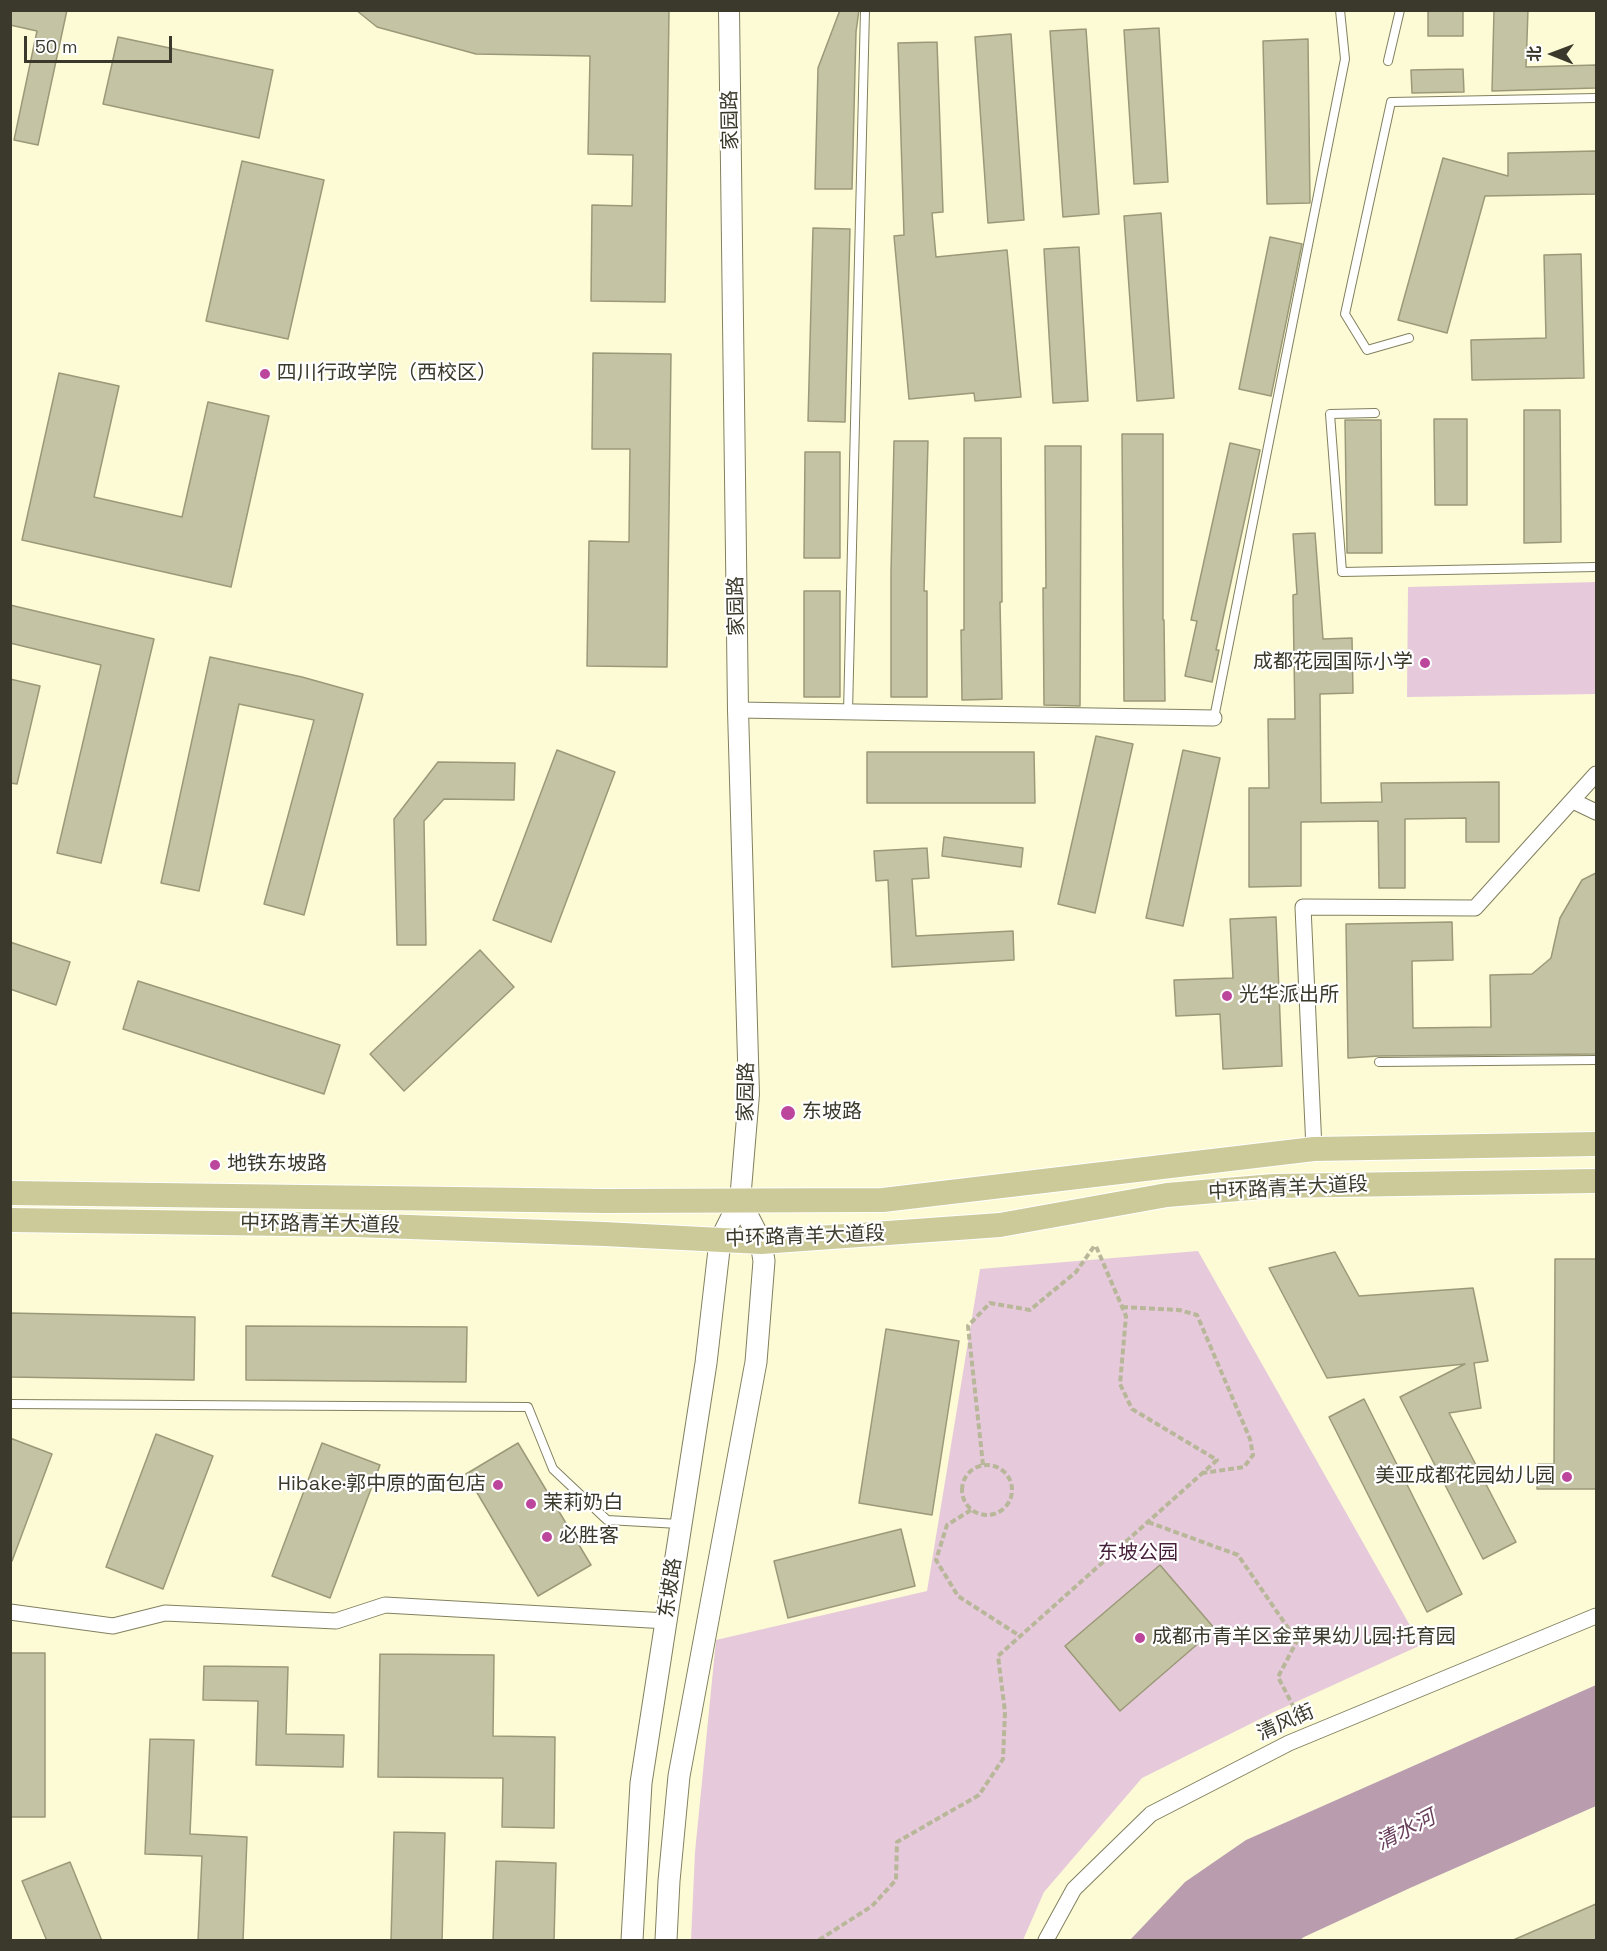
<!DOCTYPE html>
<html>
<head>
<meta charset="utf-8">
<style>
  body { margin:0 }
  #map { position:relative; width:1607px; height:1951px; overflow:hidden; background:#fcfbd6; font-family:"Space Grotesk","Noto Sans SC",sans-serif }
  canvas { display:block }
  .frame { position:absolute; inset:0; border:12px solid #3a392b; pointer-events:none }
  .north { position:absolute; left:1523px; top:24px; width:60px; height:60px; -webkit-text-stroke:4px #fff; paint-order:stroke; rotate:271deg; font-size:16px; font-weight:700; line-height:24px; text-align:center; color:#3a392b }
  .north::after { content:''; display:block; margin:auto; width:21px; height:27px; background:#3a392b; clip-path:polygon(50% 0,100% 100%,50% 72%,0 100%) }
  .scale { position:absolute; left:24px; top:36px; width:148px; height:27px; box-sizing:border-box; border:3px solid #3a392b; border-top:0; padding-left:8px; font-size:18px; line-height:21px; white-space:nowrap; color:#3a392b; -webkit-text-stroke:4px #fff; paint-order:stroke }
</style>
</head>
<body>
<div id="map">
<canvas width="1607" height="1951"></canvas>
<div class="frame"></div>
<div class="north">北</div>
<div class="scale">50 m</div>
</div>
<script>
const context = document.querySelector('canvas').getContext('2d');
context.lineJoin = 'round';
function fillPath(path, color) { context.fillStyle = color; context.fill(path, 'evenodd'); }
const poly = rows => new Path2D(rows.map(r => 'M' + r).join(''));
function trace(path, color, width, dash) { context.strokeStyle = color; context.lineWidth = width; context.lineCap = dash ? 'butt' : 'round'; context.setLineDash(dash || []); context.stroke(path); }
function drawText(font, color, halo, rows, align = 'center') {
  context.font = font + ' "Space Grotesk","Noto Sans SC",sans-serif'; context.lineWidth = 4.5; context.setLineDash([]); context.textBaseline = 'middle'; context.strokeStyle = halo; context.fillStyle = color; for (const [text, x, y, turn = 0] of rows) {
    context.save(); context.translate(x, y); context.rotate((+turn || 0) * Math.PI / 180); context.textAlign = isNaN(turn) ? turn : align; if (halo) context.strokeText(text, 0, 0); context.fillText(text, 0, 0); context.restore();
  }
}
fillPath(poly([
  [1596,582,1596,694,1407,697,1408,587],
  [1198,1251,1421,1645,1274,1712,1142,1778,1044,1892,1023,1940,691,1940,695,1852,716,1640,927,1591,980,1269]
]), '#e6cadb');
fillPath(poly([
  [1596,1685,1596,1806,1410,1888,1304,1937,1300,1940,1130,1940,1185,1882,1246,1840]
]), '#b99daf');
const building = poly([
  [10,10,67,10,38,145,14,140,37,31,10,25,10,10],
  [356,10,669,10,665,302,591,301,592,205,632,206,633,155,588,154,590,56,476,54,377,27,356,10],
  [840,10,859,10,856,32,852,189,815,189,818,68,840,10],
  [1428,10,1463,10,1463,36,1428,36,1428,10],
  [1494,10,1528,10,1526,67,1596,65,1596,88,1492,91,1494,10],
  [1159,28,1168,182,1134,184,1124,30,1159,28],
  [1086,29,1099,214,1063,217,1050,31,1086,29],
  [1011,34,1024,220,988,223,975,37,1011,34],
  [118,37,273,70,259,138,103,104,118,37],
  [1308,39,1310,203,1267,204,1263,41,1308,39],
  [937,42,943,212,932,213,936,257,1007,250,1021,397,975,401,974,393,909,399,894,236,904,235,898,43,937,42],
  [1463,69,1464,92,1412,93,1411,70,1463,69],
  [1596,151,1596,194,1485,196,1447,333,1398,320,1443,158,1508,176,1508,153,1596,151],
  [242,161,324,180,288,339,206,321,242,161],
  [1161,213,1174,398,1137,401,1124,216,1161,213],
  [813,228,850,229,845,422,808,421,813,228],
  [1270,237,1302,244,1271,396,1239,389,1270,237],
  [1079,247,1088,401,1053,403,1044,249,1079,247],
  [1581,254,1584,378,1472,380,1471,340,1546,338,1544,255,1581,254],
  [593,353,671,354,667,667,587,666,589,541,629,542,630,449,592,449,593,353],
  [59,373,119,386,94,497,182,517,208,402,269,416,231,587,22,540,59,373],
  [1524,410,1560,410,1561,542,1524,543,1524,410],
  [1434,419,1467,419,1467,505,1435,505,1434,419],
  [1345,420,1381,420,1382,553,1347,553,1345,420],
  [1122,434,1163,434,1163,620,1164,620,1165,701,1124,701,1122,434],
  [964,438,1001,438,1002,602,1000,602,1002,699,962,700,961,630,964,630,964,438],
  [894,441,928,441,924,591,927,591,927,697,891,697,891,572,894,441],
  [1230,443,1260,450,1216,650,1219,650,1212,682,1185,676,1197,621,1191,620,1230,443],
  [1045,446,1081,446,1080,706,1044,705,1043,588,1046,588,1045,446],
  [805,452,840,452,840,558,804,558,805,452],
  [1315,533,1323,639,1352,638,1353,693,1320,694,1321,803,1382,802,1381,783,1499,782,1499,842,1466,842,1466,818,1405,819,1405,888,1379,888,1378,821,1301,822,1301,886,1249,887,1249,788,1269,788,1268,719,1295,719,1293,595,1297,594,1293,534,1315,533],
  [804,591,840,591,840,697,804,697,804,591],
  [10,605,154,639,101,863,57,853,101,665,10,643,10,605],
  [210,657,302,677,363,694,304,915,264,904,314,720,239,704,199,891,161,883,210,657],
  [10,679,40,686,17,784,10,783,10,679],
  [1096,736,1133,744,1095,913,1058,904,1096,736],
  [557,750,615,772,551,942,493,920,557,750],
  [1183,750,1220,758,1183,926,1146,918,1183,750],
  [867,752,1034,752,1035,803,867,803,867,752],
  [438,762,515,763,514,800,444,799,424,821,426,945,397,945,394,819,438,762],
  [944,837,1023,848,1021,867,942,856,944,837],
  [927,848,929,878,912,879,916,936,1013,931,1014,960,892,967,888,880,876,881,874,851,927,848],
  [1596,873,1596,1054,1379,1056,1348,1058,1346,924,1452,922,1453,960,1412,961,1413,1028,1491,1027,1490,975,1532,974,1551,958,1560,918,1582,880,1596,873],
  [1276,917,1282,1066,1223,1069,1220,1014,1176,1016,1174,980,1233,978,1230,919,1276,917],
  [10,942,70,962,56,1005,10,989,10,942],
  [480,950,514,987,404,1091,370,1054,480,950],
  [138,981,340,1045,324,1094,123,1029,138,981],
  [1335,1252,1359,1296,1473,1288,1488,1361,1474,1363,1481,1408,1449,1413,1516,1542,1483,1559,1400,1397,1465,1364,1327,1378,1269,1268,1335,1252],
  [1555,1259,1596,1259,1596,1489,1537,1489,1538,1464,1554,1464,1555,1259],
  [10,1313,195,1317,194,1380,10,1377,10,1313],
  [246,1326,467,1327,466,1382,246,1380,246,1326],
  [886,1329,959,1341,932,1515,859,1503,886,1329],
  [1364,1399,1462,1594,1427,1612,1329,1417,1364,1399],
  [156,1434,213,1456,163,1589,106,1567,156,1434],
  [10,1438,52,1454,12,1561,10,1561,10,1438],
  [322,1443,380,1465,330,1598,272,1576,322,1443],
  [518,1443,591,1565,538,1596,466,1474,518,1443],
  [901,1529,915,1586,788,1618,774,1561,901,1529],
  [1160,1565,1215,1629,1120,1711,1065,1646,1160,1565],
  [10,1653,45,1653,45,1817,10,1817,10,1653],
  [380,1654,494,1655,493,1736,555,1737,554,1828,502,1827,503,1778,378,1777,380,1654],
  [204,1666,288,1667,286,1734,344,1735,343,1767,256,1765,258,1701,203,1700,204,1666],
  [150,1739,194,1740,190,1834,247,1837,243,1941,198,1941,202,1856,145,1854,150,1739],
  [394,1832,445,1833,442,1941,391,1941,394,1832],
  [496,1861,556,1863,554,1941,493,1941,496,1861],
  [70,1862,102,1941,47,1941,22,1881,70,1862],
  [1596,1904,1596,1941,1511,1941,1596,1904]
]);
fillPath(building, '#c4c3a4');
trace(building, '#9b9978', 1.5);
const service = poly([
  [1388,61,1400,10],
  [1409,338,1367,350,1345,314,1391,102,1596,98],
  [1375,413,1330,414,1342,572,1596,567],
  [848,712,865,10],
  [1214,718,1345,59,1340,10],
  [1379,1062,1596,1060],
  [10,1404,528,1407,553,1469,607,1520,679,1524]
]);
const minor = poly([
  [738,710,1214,718],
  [1573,801,1596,812],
  [1314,1149,1303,907,1475,908,1596,774],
  [10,1612,113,1626,165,1613,336,1621,385,1605,667,1621],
  [1046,1940,1074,1889,1151,1814,1289,1743,1596,1616]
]);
const tertiary = poly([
  [729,10,738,710,749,1094,740,1201]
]);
const secondary = poly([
  [632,1940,641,1783,706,1363,720,1241,740,1201],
  [666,1940,669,1881,679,1776,756,1362,764,1261,761,1242,740,1201]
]);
const primary = poly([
  [10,1193,604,1201,883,1200,1314,1149,1596,1144],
  [10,1220,354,1225,604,1234,761,1242,1000,1225,1167,1195,1274,1186,1596,1181]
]);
trace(service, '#82805f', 10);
trace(minor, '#82805f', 17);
trace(tertiary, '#82805f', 22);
trace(secondary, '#82805f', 23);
trace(primary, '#fff', 26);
trace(poly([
  [1122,1307,1179,1310,1197,1315,1250,1439,1253,1455,1244,1467,1203,1473],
  '962 1490a25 25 0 1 1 50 0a25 25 0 1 1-50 0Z',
  [983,1465,968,1326,990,1303,1030,1310,1076,1272,1095,1245],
  [971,1510,947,1525,936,1560,958,1596,1020,1636],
  [1148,1522,1238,1555,1297,1641,1278,1677,1301,1721],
  [819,1940,872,1906,896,1880,897,1842,979,1795,1003,1759,1005,1712,998,1656,1217,1460,1132,1409,1120,1384,1126,1316,1095,1244]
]), '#b8b79a', 4, [6, 3]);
trace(service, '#fff', 8);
trace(minor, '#fff', 15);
trace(tertiary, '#fff', 20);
trace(secondary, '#fff', 21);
trace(primary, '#cdca99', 24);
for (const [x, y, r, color] of [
  [265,374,6,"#bd469d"],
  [1425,663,6,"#bd469d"],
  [1227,996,6,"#bd469d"],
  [788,1113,8,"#bd469d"],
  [215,1165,6,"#bd469d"],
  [1567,1477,6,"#bd469d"],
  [498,1485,6,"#bd469d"],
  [531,1504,6,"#bd469d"],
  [547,1537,6,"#bd469d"],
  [1140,1638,6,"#bd469d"]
]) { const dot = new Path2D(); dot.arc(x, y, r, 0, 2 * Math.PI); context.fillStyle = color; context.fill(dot); trace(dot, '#fff', 2); }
drawText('20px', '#3a392b', '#fff', [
  ["家园路",731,120,-91],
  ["家园路",737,606,-91],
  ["家园路",747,1092,-89],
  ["中环路青羊大道段",1288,1189,-3],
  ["中环路青羊大道段",320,1225,1],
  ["中环路青羊大道段",805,1237,-2],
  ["东坡路",671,1588,-82],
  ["清风街",1286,1723,-24]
]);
drawText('20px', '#3a392b', '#fff', [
  ["四川行政学院（西校区）",277,374],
  ["成都花园国际小学",1413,663,"right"],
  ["光华派出所",1239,996],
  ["东坡路",802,1113],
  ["地铁东坡路",227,1165],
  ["美亚成都花园幼儿园",1555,1477,"right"],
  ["Hibake·郭中原的面包店",486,1485,"right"],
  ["茉莉奶白",543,1504],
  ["必胜客",559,1537],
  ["成都市青羊区金苹果幼儿园·托育园",1152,1638]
], 'left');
drawText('20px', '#461f3a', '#fff', [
  ["东坡公园",1138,1554]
]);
drawText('italic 21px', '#683e5b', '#fff', [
  ["清水河",1406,1831,-27]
]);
</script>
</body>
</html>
